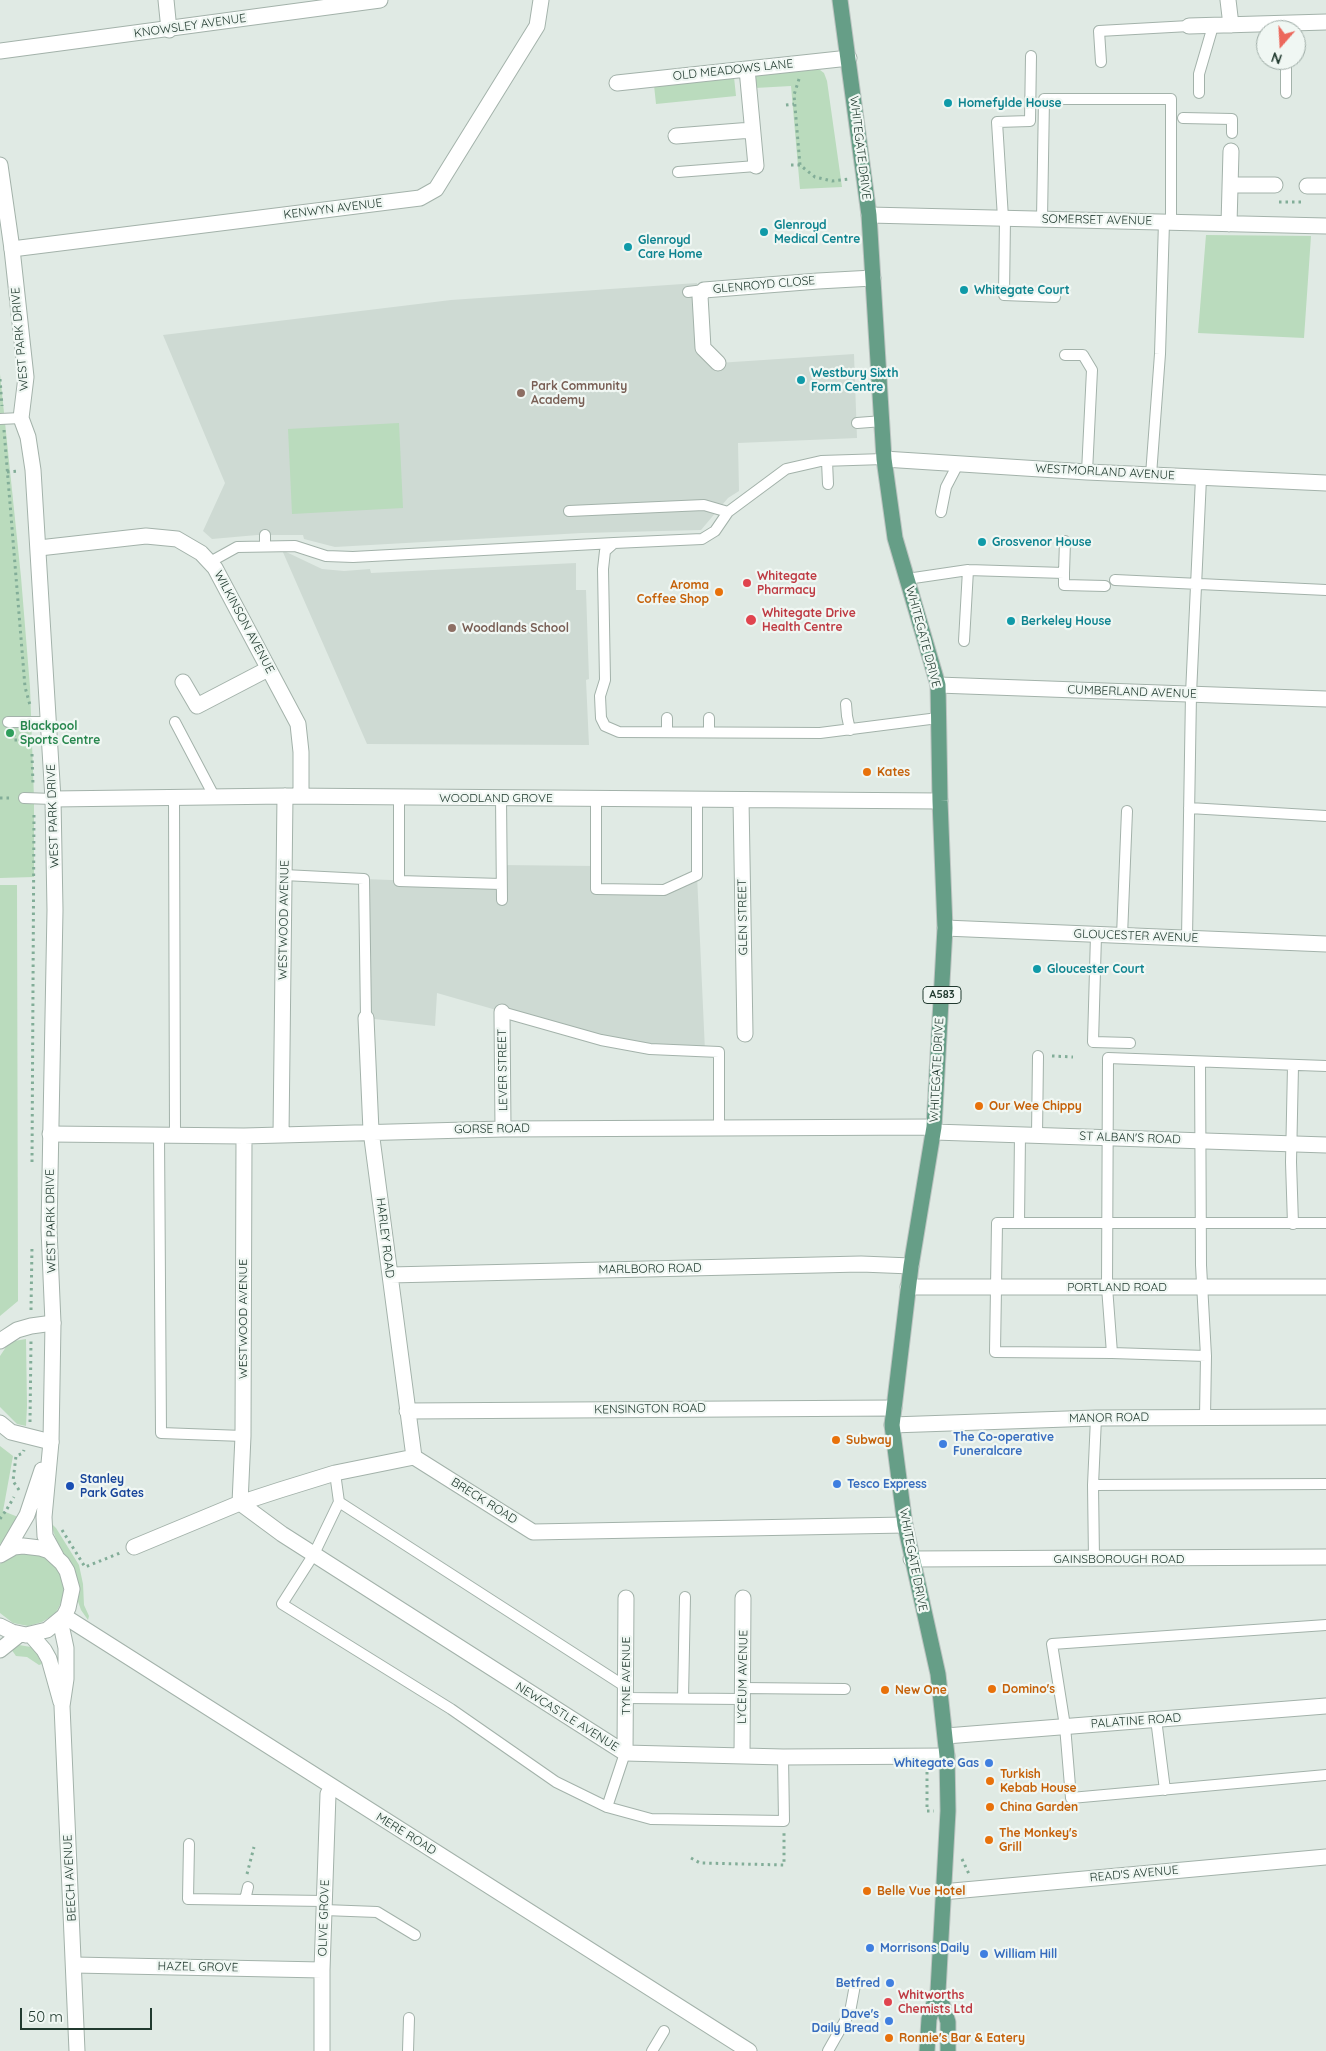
<!DOCTYPE html>
<html>
<head>
<meta charset="utf-8">
<style>
  body { margin:0 }
  #map { position:relative; width:1326px; height:2051px; overflow:hidden; background:#e0eae4; font-family:Quicksand,sans-serif }
  canvas { display:block }
  .north { position:absolute; left:1256px; top:20px; width:50px; height:50px; box-sizing:border-box; background:#f0f7f3; border:1px solid #9daba5; border-radius:50%; rotate:199deg; font-size:14px; font-weight:700; line-height:20px; text-align:center; color:#213a2f }
  .north::after { content:''; display:block; margin:auto; width:18px; height:22px; background:#ec685c; clip-path:polygon(50% 0,100% 100%,50% 72%,0 100%) }
  .scale { position:absolute; left:20px; top:2008px; width:132px; height:22px; box-sizing:border-box; border:2px solid #213a2f; border-top:0; padding-left:6px; font-size:15px; line-height:18px; white-space:nowrap; color:#213a2f; -webkit-text-stroke:4px #f0f7f3; paint-order:stroke }
</style>
</head>
<body>
<div id="map">
<canvas width="1326" height="2051"></canvas>
<div class="north">N</div>
<div class="scale">50 m</div>
</div>
<script>
const context = document.querySelector('canvas').getContext('2d');
context.lineJoin = 'round';
function fillPath(path, color) { context.fillStyle = color; context.fill(path, 'evenodd'); }
const poly = rows => new Path2D(rows.map(r => 'M' + r).join(''));
function trace(path, color, width, dash) { context.strokeStyle = color; context.lineWidth = width; context.lineCap = dash ? 'butt' : 'round'; context.setLineDash(dash || []); context.stroke(path); }
function drawText(font, color, halo, rows, align = 'center') {
  context.font = font + ' Quicksand,sans-serif'; context.lineWidth = 4.5; context.setLineDash([]); context.textBaseline = 'middle'; context.strokeStyle = halo; context.fillStyle = color; for (const [text, x, y, turn = 0] of rows) {
    context.save(); context.translate(x, y); context.rotate((+turn || 0) * Math.PI / 180); context.textAlign = isNaN(turn) ? turn : align; if (halo) context.strokeText(text, 0, 0); context.fillText(text, 0, 0); context.restore();
  }
}
fillPath(poly([
  [697,283,702,326,718,363,854,354,857,438,738,443,739,491,728,498,701,530,582,533,335,547,304,539,303,535,257,535,212,539,203,531,225,483,163,335,451,300],
  [282,550,322,569,344,571,370,569,371,573,576,563,576,590,586,590,589,679,586,680,589,745,367,744],
  [501,865,596,866,596,889,664,890,697,875,705,1051,601,1040,437,993,435,1026,366,1018,364,879,501,884]
]), '#cedad3');
fillPath(poly([
  [812,70,820,70,824,73,827,81,842,187,800,189,791,86,755,88,754,76],
  [734,77,736,96,656,104,654,85],
  [1206,235,1311,236,1304,338,1198,333],
  [0,374,21,577,30,687,34,798,34,877,0,878],
  [399,423,403,508,292,514,288,429],
  [0,885,17,885,18,1301,0,1316],
  [26,1339,27,1406,26,1426,17,1424,0,1407,0,1356,6,1347,14,1341],
  [0,1446,13,1456,3,1511,18,1517,5,1540,0,1544],
  [50,1522,56,1528,79,1565,83,1584,84,1605,89,1616,88,1620,81,1610],
  [23,1552,45,1556,61,1572,64,1586,62,1601,55,1614,42,1622,28,1626,13,1623,0,1613,0,1564,9,1556],
  [19,1645,31,1647,37,1654,42,1664,39,1665,27,1657,16,1656,11,1649]
]), '#badbbd');
const service = poly([
  [1286,60,1286,93],
  [1101,62,1099,31,1189,26],
  [1199,93,1199,74,1213,26],
  [1183,118,1232,119,1232,133],
  [678,172,756,166],
  [1003,218,997,122,1030,121,1031,56],
  [1005,218,1004,295,1055,297],
  [1042,219,1044,99,1171,99,1171,222],
  [688,292,704,290],
  [1065,355,1083,355,1092,370,1087,472],
  [0,419,21,418],
  [857,423,883,421],
  [884,459,821,461,786,469,728,512,715,531,702,539,614,543,605,551,603,569,605,680,600,696,601,718,605,726,619,732,820,733,938,718],
  [827,461,828,484],
  [1151,475,1160,354,1164,222],
  [569,511,704,505,728,512],
  [941,512,946,487,958,464],
  [265,535,265,546],
  [210,562,237,547,295,546,326,556,353,557,614,543],
  [1064,573,1064,585,1105,586],
  [907,579,968,570,1064,573,1065,541],
  [1115,580,1326,590],
  [964,641,968,570],
  [846,704,847,716,850,730],
  [667,718,667,732],
  [709,718,709,732],
  [8,722,49,722],
  [175,722,214,796],
  [174,796,175,1135],
  [399,797,399,881,501,884],
  [24,798,53,799],
  [501,798,502,900],
  [596,798,596,889,664,890,697,875,697,799],
  [1189,808,1326,816],
  [284,875,364,879,366,1018],
  [1096,935,1093,1042,1130,1043],
  [1122,936,1127,811],
  [1187,938,1191,694,1201,478],
  [502,1012,601,1040,650,1049,719,1052,719,1128],
  [1200,1062,1201,1265,1206,1356,1205,1417],
  [159,1135,161,1433,243,1436],
  [1037,1135,1038,1056],
  [1019,1223,1020,1134],
  [1293,1224,1291,1162,1293,1066],
  [1112,1353,1107,1287,1108,1058,1326,1066],
  [1206,1356,1112,1353,995,1352,997,1223,1326,1223],
  [335,1473,339,1502,626,1687],
  [1093,1485,1326,1484],
  [339,1502,314,1554,282,1604,451,1709,556,1782,607,1807,651,1819,784,1821,783,1757],
  [1094,1559,1093,1485,1096,1418],
  [1326,1625,1052,1644,1065,1726,1071,1798,1326,1775],
  [742,1688,845,1689],
  [626,1698,742,1699],
  [683,1698,685,1597],
  [1156,1719,1165,1790],
  [607,1807,625,1753],
  [189,1844,188,1899,324,1901],
  [245,1900,248,1887],
  [324,1910,377,1912,415,1935],
  [408,2051,409,2018],
  [652,2051,664,2031],
  [828,2051,850,2012,855,1985]
]);
const minor = poly([
  [166,0,169,30],
  [1228,0,1231,25],
  [1189,26,1326,22],
  [747,69,756,166],
  [617,83,849,58],
  [676,136,752,130],
  [1230,185,1275,185],
  [1307,186,1326,186],
  [869,215,1326,226],
  [1229,224,1231,151],
  [12,249,420,198,436,189,537,26,541,0],
  [718,363,703,348,700,296,704,290,818,281,873,278],
  [884,459,1087,472,1326,483],
  [39,548,146,536,177,539,201,553,215,568,298,724,301,752,301,796],
  [183,682,197,706,268,669],
  [938,685,1326,699],
  [53,799,285,796,940,801],
  [741,800,745,1034],
  [945,928,1326,944],
  [502,1012,503,1129],
  [366,1018,371,1131,414,1457],
  [934,1132,1326,1145],
  [50,1134,244,1136,503,1129,934,1127],
  [281,1134,285,796],
  [390,1275,861,1264,911,1266],
  [908,1287,1326,1287],
  [0,1341,17,1330,31,1326,53,1323],
  [407,1411,894,1408],
  [0,1423,11,1432,51,1442],
  [892,1425,1096,1418,1326,1417],
  [240,1503,282,1534,625,1753,783,1757,947,1756],
  [240,1503,243,1436,244,1136],
  [134,1547,240,1503,280,1490,335,1473,414,1457,533,1532,905,1525],
  [911,1559,1326,1557],
  [64,1616,749,2051],
  [946,1736,1326,1706],
  [625,1753,626,1598],
  [742,1756,743,1598],
  [942,1892,1326,1857],
  [74,1965,322,1970],
  [322,2051,322,1970,328,1794,332,1787]
]);
const tertiary = poly([
  [0,51,380,0],
  [0,165,12,249,26,377,21,418,28,437,33,470,53,799,55,910,49,1229,53,1323,51,1442,44,1517,45,1536,56,1556],
  [6,1551,27,1515,42,1470],
  [0,1555,14,1547,23,1546,40,1548,49,1551,62,1563,67,1571,72,1589,68,1608,64,1616,47,1630,26,1635,12,1632,0,1626],
  [60,1620,66,1648,66,1679,62,1706,77,2051],
  [31,1635,44,1650,49,1659,61,1702],
  [0,1650,20,1634]
]);
const primary = poly([
  [840,0,869,215,884,459,895,538,938,685,940,801,945,928,934,1127,911,1266,892,1425,905,1525,938,1674,947,1756,948,1811,938,1991,929,2019,927,2051],
  [938,1991,948,2022,948,2051]
]);
trace(service, '#a3b2aa', 12);
trace(minor, '#a3b2aa', 17);
trace(tertiary, '#a3b2aa', 17);
trace(primary, '#bcc4c1', 17);
trace(poly([
  [799,79,794,95,800,165,815,177,832,181,850,179],
  [786,105,794,104],
  [791,165,800,165],
  [1279,202,1303,202],
  [0,379,2,406],
  [4,430,25,687,30,705],
  [7,472,19,471],
  [14,734,14,740,17,740],
  [21,736,21,740,32,740],
  [32,754,33,785],
  [0,798,12,798],
  [1052,1056,1073,1057],
  [32,1162,34,811],
  [31,1310,32,1246],
  [30,1422,31,1341],
  [19,1490,13,1481,16,1456,23,1453,24,1450],
  [7,1509,14,1497],
  [0,1519,7,1509],
  [62,1530,85,1567,120,1553],
  [927,1772,927,1811,934,1811],
  [691,1858,700,1863,784,1865,784,1833],
  [962,1859,969,1874],
  [247,1874,254,1847]
]), '#82ad98', 3, [2.5, 4]);
trace(service, '#fff', 10);
trace(minor, '#fff', 15);
trace(tertiary, '#fff', 15);
trace(primary, '#669e87', 15);
for (const [x, y, r, color] of [
  [948,103,5,"#0f9aa8"],
  [764,232,5,"#0f9aa8"],
  [628,247,5,"#0f9aa8"],
  [964,290,5,"#0f9aa8"],
  [801,380,5,"#0f9aa8"],
  [521,393,5,"#8d6e63"],
  [982,542,5,"#0f9aa8"],
  [747,583,5,"#e0444e"],
  [719,592,5,"#e8710a"],
  [751,620,6,"#e0444e"],
  [1011,621,5,"#0f9aa8"],
  [452,628,5,"#8d6e63"],
  [10,733,5,"#2e9e5b"],
  [867,772,5,"#e8710a"],
  [1037,969,5,"#0f9aa8"],
  [979,1106,5,"#e8710a"],
  [836,1440,5,"#e8710a"],
  [943,1444,5,"#3f7fe0"],
  [837,1484,5,"#3f7fe0"],
  [70,1486,5,"#1a4fb4"],
  [992,1689,5,"#e8710a"],
  [885,1690,5,"#e8710a"],
  [989,1763,5,"#3f7fe0"],
  [990,1781,5,"#e8710a"],
  [990,1807,5,"#e8710a"],
  [989,1840,5,"#e8710a"],
  [867,1891,5,"#e8710a"],
  [870,1948,5,"#3f7fe0"],
  [984,1954,5,"#3f7fe0"],
  [890,1983,5,"#3f7fe0"],
  [888,2002,5,"#e0444e"],
  [889,2021,5,"#3f7fe0"],
  [889,2038,5,"#e8710a"]
]) { const dot = new Path2D(); dot.arc(x, y, r, 0, 2 * Math.PI); context.fillStyle = color; context.fill(dot); trace(dot, '#f0f7f3', 2); }
for (const [x, y, w] of [
  [942,995,38]
]) { const box = new Path2D(); box.roundRect(x - w / 2, y - 8.5, w, 17, 4); context.fillStyle = '#f0f7f3'; context.fill(box); trace(box, '#213a2f', 1); }
drawText('bold 11px', '#213a2f', null, [
  ["A583",942,995]
]);
drawText('12px', '#213a2f', '#f0f7f3', [
  ["KNOWSLEY AVENUE",190,26,-8],
  ["OLD MEADOWS LANE",733,70,-6],
  ["WHITEGATE DRIVE",860,148,83],
  ["KENWYN AVENUE",333,209,-7],
  ["SOMERSET AVENUE",1097,220,1],
  ["GLENROYD CLOSE",764,285,-5],
  ["WEST PARK DRIVE",20,339,-95],
  ["WESTMORLAND AVENUE",1105,472,3],
  ["WILKINSON AVENUE",244,622,62],
  ["WHITEGATE DRIVE",923,637,75],
  ["CUMBERLAND AVENUE",1132,692,2],
  ["WOODLAND GROVE",496,798],
  ["WEST PARK DRIVE",53,816,-92],
  ["GLEN STREET",743,917,-91],
  ["WESTWOOD AVENUE",284,920,-89],
  ["GLOUCESTER AVENUE",1136,936,2],
  ["LEVER STREET",503,1070,-91],
  ["WHITEGATE DRIVE",937,1070,-87],
  ["GORSE ROAD",492,1129,-1],
  ["ST ALBAN'S ROAD",1130,1138,2],
  ["WEST PARK DRIVE",51,1221,-91],
  ["HARLEY ROAD",385,1238,83],
  ["MARLBORO ROAD",650,1269,-1],
  ["PORTLAND ROAD",1117,1287],
  ["WESTWOOD AVENUE",243,1319,-90],
  ["KENSINGTON ROAD",650,1409,-1],
  ["MANOR ROAD",1109,1418,-1],
  ["BRECK ROAD",484,1501,32],
  ["GAINSBOROUGH ROAD",1119,1559],
  ["WHITEGATE DRIVE",913,1560,79],
  ["TYNE AVENUE",626,1676,-90],
  ["LYCEUM AVENUE",743,1677,-89],
  ["NEWCASTLE AVENUE",567,1717,32],
  ["PALATINE ROAD",1136,1721,-4],
  ["MERE ROAD",406,1834,32],
  ["READ'S AVENUE",1134,1874,-5],
  ["BEECH AVENUE",70,1878,-93],
  ["OLIVE GROVE",324,1918,-88],
  ["HAZEL GROVE",198,1967,1]
]);
drawText('bold 12px', '#0d838f', '#f0f7f3', [
  ["Homefylde House",958,103],
  ["Glenroyd",774,225],
  ["Medical Centre",774,239],
  ["Glenroyd",638,240],
  ["Care Home",638,254],
  ["Whitegate Court",974,290],
  ["Westbury Sixth",811,373],
  ["Form Centre",811,387],
  ["Grosvenor House",992,542],
  ["Berkeley House",1021,621],
  ["Gloucester Court",1047,969]
], 'left');
drawText('bold 12px', '#785e54', '#f0f7f3', [
  ["Park Community",531,386],
  ["Academy",531,400],
  ["Woodlands School",462,628]
], 'left');
drawText('bold 12px', '#be3a42', '#f0f7f3', [
  ["Whitegate",757,576],
  ["Pharmacy",757,590],
  ["Whitegate Drive",762,613],
  ["Health Centre",762,627],
  ["Whitworths",898,1995],
  ["Chemists Ltd",898,2009]
], 'left');
drawText('bold 12px', '#c56008', '#f0f7f3', [
  ["Aroma",709,585,"right"],
  ["Coffee Shop",709,599,"right"],
  ["Kates",877,772],
  ["Our Wee Chippy",989,1106],
  ["Subway",846,1440],
  ["Domino's",1002,1689],
  ["New One",895,1690],
  ["Turkish",1000,1774],
  ["Kebab House",1000,1788],
  ["China Garden",1000,1807],
  ["The Monkey's",999,1833],
  ["Grill",999,1847],
  ["Belle Vue Hotel",877,1891],
  ["Ronnie's Bar & Eatery",899,2038]
], 'left');
drawText('bold 12px', '#27864d', '#f0f7f3', [
  ["Blackpool",20,726],
  ["Sports Centre",20,740]
], 'left');
drawText('bold 12px', '#366cbe', '#f0f7f3', [
  ["The Co-operative",953,1437],
  ["Funeralcare",953,1451],
  ["Tesco Express",847,1484],
  ["Whitegate Gas",979,1763,"right"],
  ["Morrisons Daily",880,1948],
  ["William Hill",994,1954],
  ["Betfred",880,1983,"right"],
  ["Dave's",879,2014,"right"],
  ["Daily Bread",879,2028,"right"]
], 'left');
drawText('bold 12px', '#164399', '#f0f7f3', [
  ["Stanley",80,1479],
  ["Park Gates",80,1493]
], 'left');
</script>
</body>
</html>
